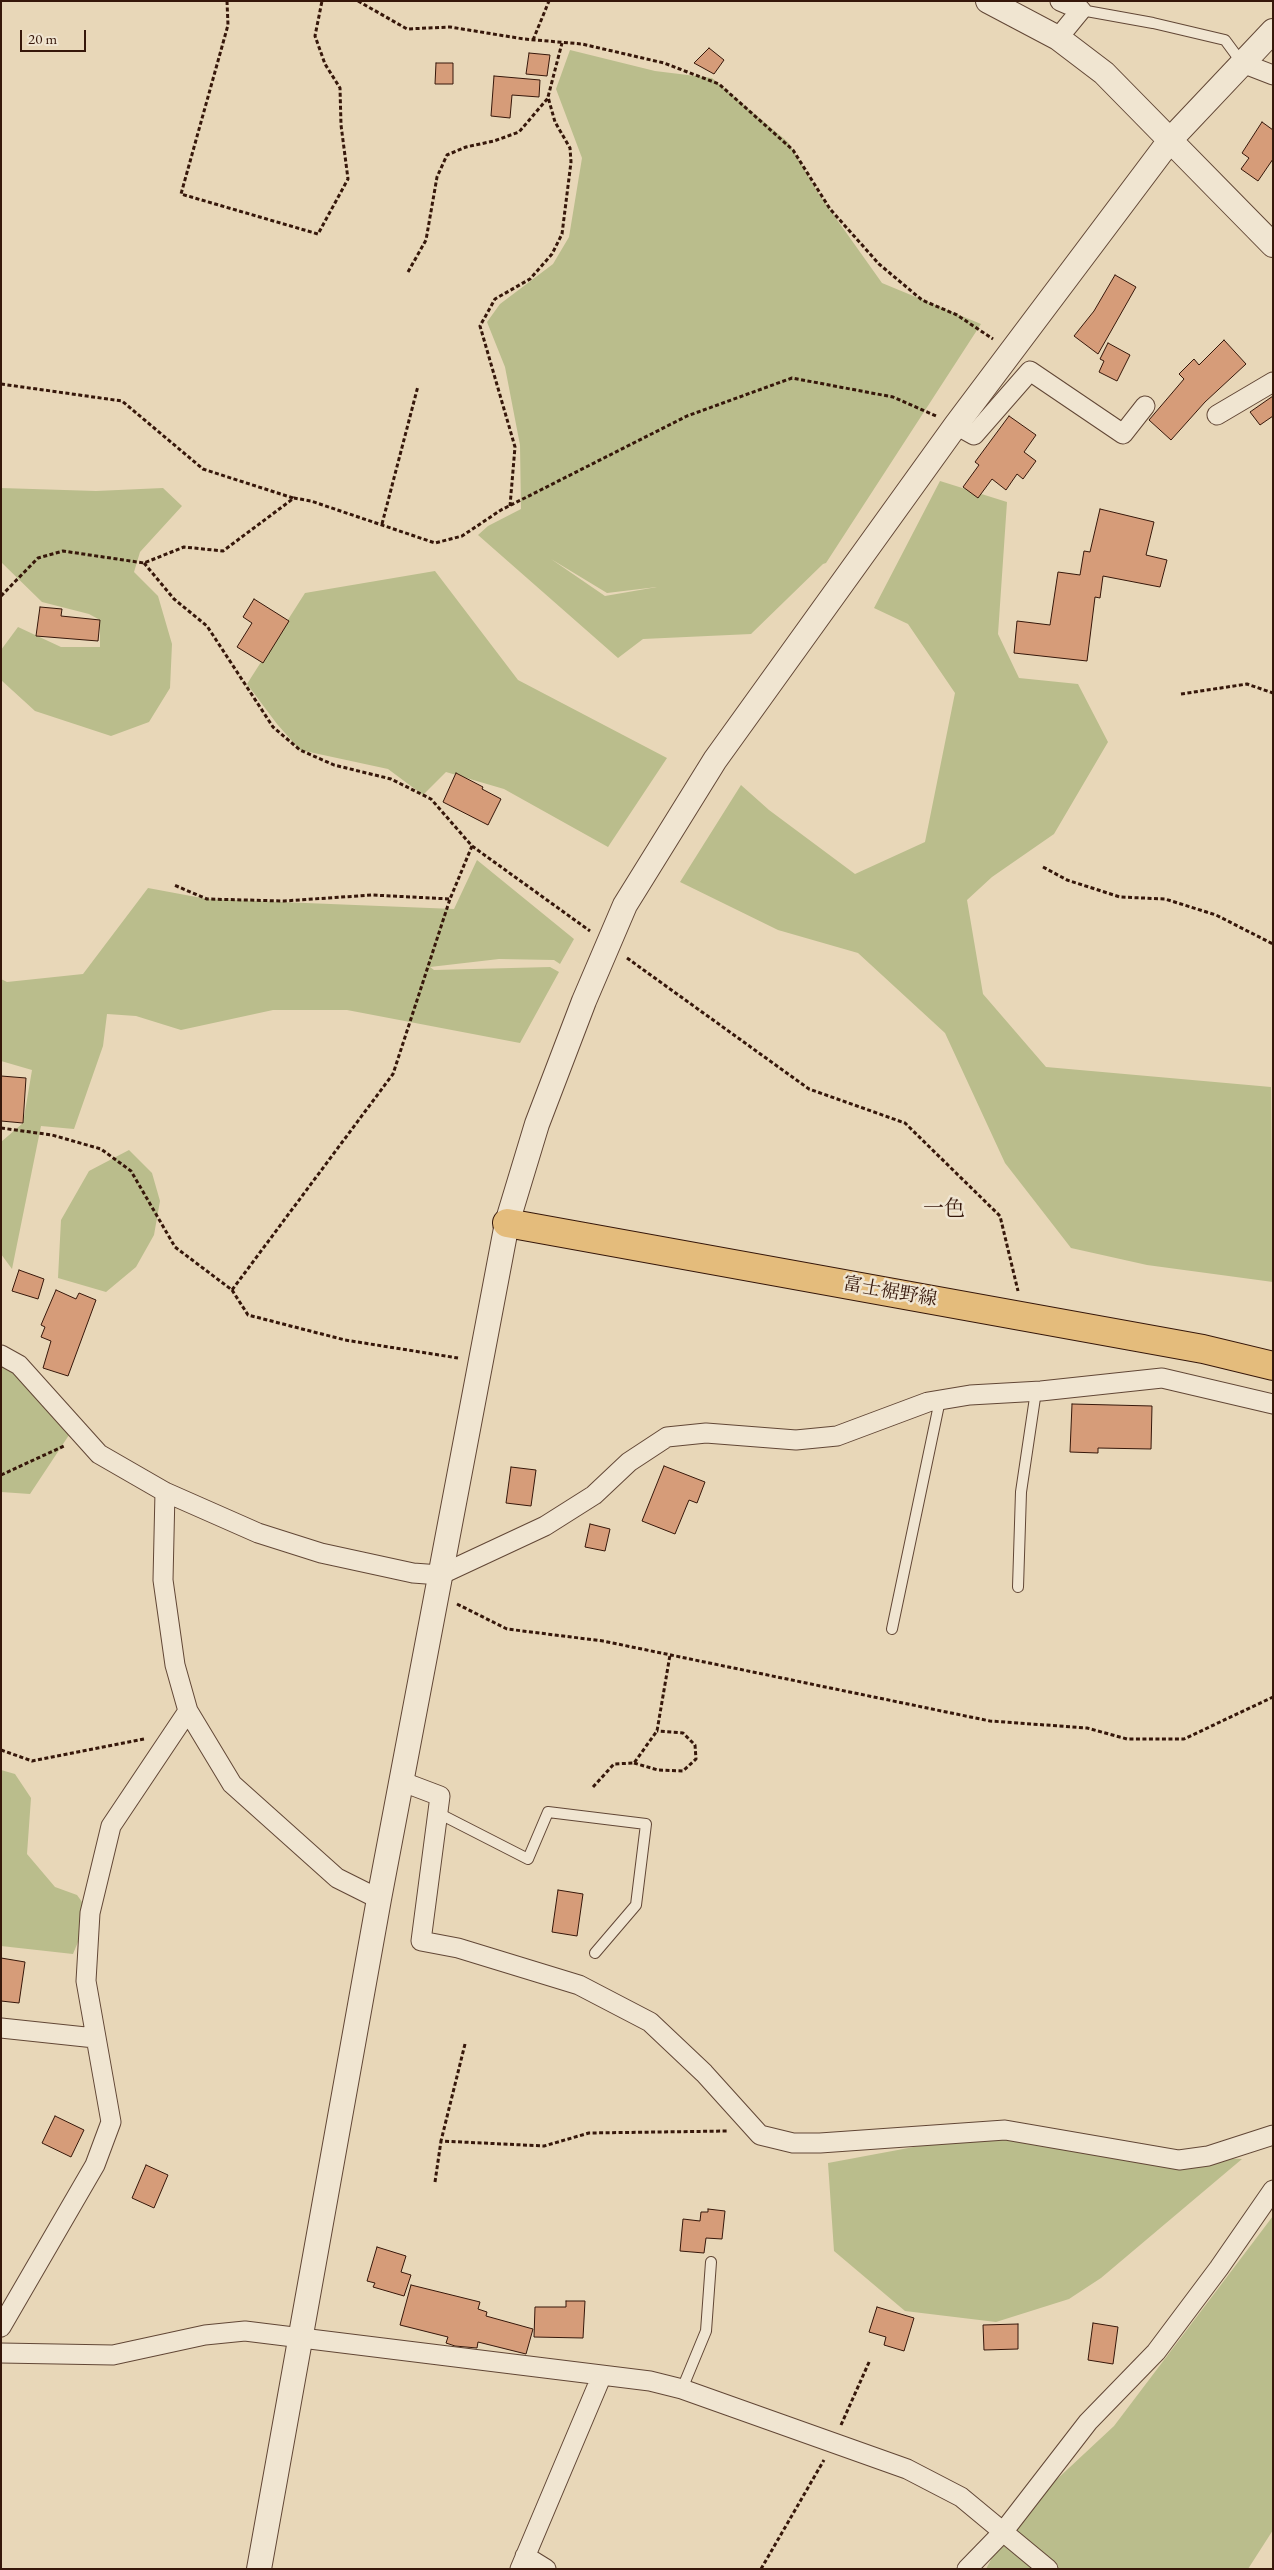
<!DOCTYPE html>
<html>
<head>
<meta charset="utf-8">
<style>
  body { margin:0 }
  #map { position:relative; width:1274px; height:2570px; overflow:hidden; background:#e8d7b8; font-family:"EB Garamond",serif }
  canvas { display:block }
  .frame { position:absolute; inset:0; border:2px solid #36170a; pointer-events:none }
  .scale { position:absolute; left:20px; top:30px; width:66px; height:22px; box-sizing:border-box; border:2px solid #36170a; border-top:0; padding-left:6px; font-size:15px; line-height:18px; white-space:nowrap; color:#36170a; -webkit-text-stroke:4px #f0e5d1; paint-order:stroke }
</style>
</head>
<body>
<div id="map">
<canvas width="1274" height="2570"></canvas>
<div class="frame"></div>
<div class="scale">20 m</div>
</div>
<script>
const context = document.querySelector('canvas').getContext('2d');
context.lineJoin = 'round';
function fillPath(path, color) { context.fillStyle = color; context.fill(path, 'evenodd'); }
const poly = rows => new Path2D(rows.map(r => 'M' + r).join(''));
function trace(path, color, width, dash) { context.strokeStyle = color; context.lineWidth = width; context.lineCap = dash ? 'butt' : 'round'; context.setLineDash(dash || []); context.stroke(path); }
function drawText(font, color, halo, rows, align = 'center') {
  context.font = font + ' "EB Garamond","Noto Serif JP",serif'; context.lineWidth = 5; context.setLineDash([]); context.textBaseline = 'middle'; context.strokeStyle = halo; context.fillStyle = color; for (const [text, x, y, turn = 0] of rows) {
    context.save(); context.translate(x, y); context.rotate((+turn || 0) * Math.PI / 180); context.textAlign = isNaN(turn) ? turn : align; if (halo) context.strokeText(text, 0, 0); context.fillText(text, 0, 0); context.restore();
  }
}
fillPath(poly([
  [570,50,655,71,712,78,788,142,818,193,882,283,981,324,826,563,823,564,751,634,643,639,618,658,478,535,488,526,521,509,520,445,505,367,487,322,500,304,553,264,569,237,582,158,556,89],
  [551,559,607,593,657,587,605,596],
  [940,481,1007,502,998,634,1019,678,1078,684,1108,742,1054,834,992,877,967,900,983,994,1046,1067,1271,1087,1273,1282,1147,1265,1071,1248,1005,1163,945,1033,858,953,778,930,680,882,741,785,769,810,855,874,925,842,955,693,908,624,874,608],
  [1,488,96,491,163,488,182,506,140,552,134,572,158,596,172,644,170,688,149,722,111,736,35,711,1,680,1,650,18,627,61,647,100,647,100,620,89,614,42,602,1,562],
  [435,571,518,680,667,758,608,847,504,789,446,772,423,795,388,769,300,750,277,724,247,684,305,593],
  [477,860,574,939,560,964,554,960,499,959,430,967,434,970,550,967,559,972,520,1043,347,1010,273,1010,181,1030,136,1016,107,1014,103,1046,74,1129,41,1126,12,1269,1,1254,1,1142,23,1123,32,1070,1,1061,1,979,7,982,83,974,148,888,207,899,454,909],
  [129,1150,152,1173,160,1201,154,1235,136,1267,106,1292,58,1278,61,1220,89,1171],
  [1,1355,71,1432,30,1494,1,1492],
  [1,1770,15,1774,31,1798,27,1854,55,1887,77,1895,90,1913,73,1954,1,1946],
  [1005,2130,1139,2154,1242,2159,1101,2278,1069,2299,996,2322,905,2311,834,2251,828,2163],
  [1273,2216,1273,2530,1248,2569,986,2569,1011,2522,1114,2426]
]), '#babd8c');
const building = poly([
  [709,48,724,60,714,74,694,63,709,48],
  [529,53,550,55,547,76,526,74,529,53],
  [436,63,453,63,453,84,435,84,436,63],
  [494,76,540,80,539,97,512,95,510,118,491,116,494,76],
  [1262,122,1273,130,1273,159,1258,181,1241,169,1249,158,1242,153,1262,122],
  [1115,275,1136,287,1098,354,1074,336,1094,311,1115,275],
  [1224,340,1246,364,1205,402,1171,440,1149,420,1184,379,1179,374,1194,359,1199,365,1224,340],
  [1108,343,1130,355,1117,381,1099,372,1104,361,1100,359,1108,343],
  [1273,396,1273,416,1260,425,1250,412,1273,396],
  [1009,416,1036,435,1024,452,1036,461,1023,479,1017,474,1006,490,992,479,978,498,963,487,979,465,975,462,1009,416],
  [1100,509,1154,522,1146,555,1167,560,1160,587,1103,576,1100,598,1095,597,1087,661,1014,653,1017,621,1050,625,1058,572,1080,575,1084,551,1090,552,1100,509],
  [254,599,289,621,263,663,237,647,252,623,243,617,254,599],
  [40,607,62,609,61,616,100,620,98,641,36,636,40,607],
  [456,773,483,787,482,789,501,799,488,825,443,802,456,773],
  [1,1076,26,1078,23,1123,1,1121,1,1076],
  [19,1270,44,1279,38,1299,12,1291,19,1270],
  [56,1290,76,1299,79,1293,96,1300,68,1376,43,1368,51,1341,41,1337,45,1327,41,1325,56,1290],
  [1072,1404,1152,1406,1151,1449,1098,1448,1098,1453,1070,1452,1072,1404],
  [664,1466,705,1482,697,1503,689,1500,675,1534,642,1521,664,1466],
  [511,1467,536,1470,531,1506,506,1503,511,1467],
  [590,1524,610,1529,605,1551,585,1547,590,1524],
  [558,1890,583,1894,577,1936,552,1932,558,1890],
  [1,1958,25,1962,19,2003,1,2001,1,1958],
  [55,2116,84,2130,71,2157,42,2143,55,2116],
  [146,2165,168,2175,154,2208,132,2198,146,2165],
  [708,2209,725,2211,722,2239,706,2238,704,2253,680,2251,683,2219,700,2221,701,2212,708,2212,708,2209],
  [377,2247,406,2256,401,2272,411,2275,404,2296,373,2287,375,2283,367,2281,377,2247],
  [411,2285,480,2302,478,2309,487,2312,486,2316,533,2329,526,2354,478,2342,477,2348,455,2346,446,2343,448,2337,400,2325,411,2285],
  [566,2301,585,2301,583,2338,534,2337,535,2307,566,2307,566,2301],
  [877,2307,914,2318,904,2351,884,2345,886,2337,869,2332,877,2307],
  [1093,2323,1118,2327,1113,2364,1088,2360,1093,2323],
  [1018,2324,1018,2349,984,2350,983,2325,1018,2324]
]);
fillPath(building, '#d69c79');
trace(building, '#36170a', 1);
const service = poly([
  [1080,7,1081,10,1153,23,1225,40,1242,63],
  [1018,1587,1021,1492,1036,1391],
  [892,1629,940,1400],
  [438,1813,528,1859,548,1812,646,1824,636,1905,595,1953],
  [682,2389,706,2331,711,2262]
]);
const minor = poly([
  [1058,38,1081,10,1060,1],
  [1242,63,1273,75],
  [1217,415,1273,382],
  [956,425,974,435,1030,371,1123,434,1145,406],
  [1,1355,19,1365,99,1454,165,1492,258,1533,321,1553,413,1573,440,1575,545,1526,594,1495,629,1462,667,1437,706,1433,796,1440,837,1436,928,1402,970,1395,1041,1391,1162,1378,1273,1404],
  [188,1711,232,1784,337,1878,379,1899],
  [403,1782,440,1796,421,1941,458,1948,579,1985,650,2022,704,2073,760,2135,793,2143,820,2143,1005,2130,1179,2160,1208,2156,1273,2135],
  [1,2028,95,2038],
  [1,2327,95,2165,111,2122,86,1981,90,1913,111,1826,188,1711,175,1665,163,1580,165,1492],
  [1,2353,113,2355,205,2335,245,2331,650,2381,682,2389,907,2469,961,2497,1048,2569],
  [525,2556,546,2569],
  [520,2569,602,2375],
  [967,2569,1003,2532,1088,2422,1156,2352,1219,2268,1273,2190]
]);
const tertiary = poly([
  [988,1,1058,38,1104,73,1273,245],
  [259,2569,379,1899,507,1223,537,1124,584,1001,625,905,715,760,956,425,1171,139,1273,31]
]);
const primary = poly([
  [507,1223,1203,1349,1273,1366]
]);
trace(service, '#624736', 12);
trace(minor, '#624736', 21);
trace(tertiary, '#624736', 26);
trace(primary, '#36170a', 30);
trace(poly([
  [227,1,228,25,181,194,318,234,348,179,341,125,340,88,325,64,315,36,322,1],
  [358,1,407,29,450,27,524,39,582,44,664,63,719,84,793,150,830,209,879,264,922,300,957,315,993,339],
  [533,40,549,1],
  [408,272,426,240,437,177,447,155,466,147,494,141,519,132,548,98],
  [1,384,122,401,203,469,293,498],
  [510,506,515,447,480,326,495,299,530,279,552,254,562,234,571,162,570,148,555,122,548,97,562,43],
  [382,524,418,386],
  [144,563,174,599,207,626,273,727,300,750,334,765,391,779,431,799,472,846,450,899,372,895,284,901,207,899,174,885],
  [1,596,38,558,63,551,144,563,184,547,223,551,294,498,311,501,435,543,462,536,501,510,687,416,792,378,893,397,936,416],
  [1181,694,1247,684,1273,693],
  [472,846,590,931],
  [1043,867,1067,880,1120,897,1165,899,1216,915,1273,944],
  [627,958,809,1089,905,1123,1000,1216,1018,1291],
  [1,1128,52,1135,101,1149,131,1171,175,1247,232,1290,393,1074,450,899],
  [232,1290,248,1315,345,1340,458,1358],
  [1,1475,64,1446],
  [457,1604,507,1629,603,1641,990,1721,1087,1728,1127,1739,1184,1739,1273,1697],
  [1,1750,32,1761,144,1739],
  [634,1763,658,1770,683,1771,696,1759,695,1745,683,1733,657,1731],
  [593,1787,614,1764,634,1763,657,1731,670,1655],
  [465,2044,441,2141,544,2146,589,2133,728,2131],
  [435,2182,441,2141],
  [841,2425,870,2360],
  [761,2569,824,2460]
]), '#36170a', 3, [4, 2.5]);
trace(service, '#f0e5d1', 10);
trace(minor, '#f0e5d1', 19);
trace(tertiary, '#f0e5d1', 24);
trace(primary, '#e4bc7c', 28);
drawText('19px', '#36170a', '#f0e5d1', [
  ["富士裾野線",890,1292,10]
]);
drawText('21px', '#36170a', '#f0e5d1', [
  ["一色",944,1209]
]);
</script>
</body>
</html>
